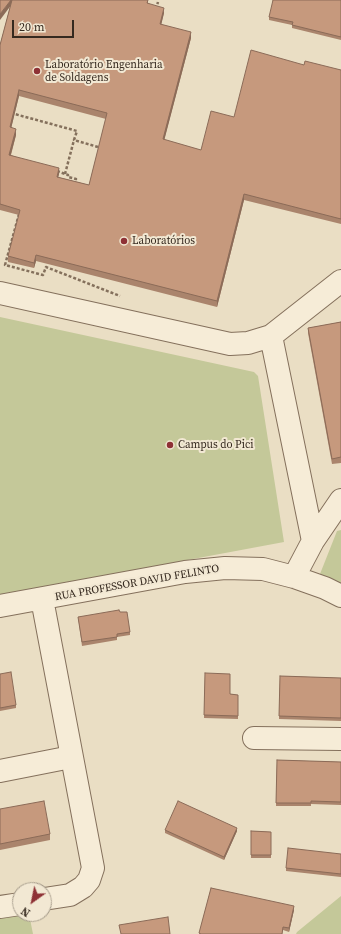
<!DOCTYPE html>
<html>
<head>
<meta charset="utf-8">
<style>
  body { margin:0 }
  #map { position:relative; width:341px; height:934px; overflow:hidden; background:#eadec4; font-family:"Source Serif 4",serif }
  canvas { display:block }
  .north { position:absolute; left:12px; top:882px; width:40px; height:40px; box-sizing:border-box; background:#f2e8d3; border:1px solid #a69c8b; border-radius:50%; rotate:213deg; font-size:11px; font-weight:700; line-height:16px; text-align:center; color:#35291f }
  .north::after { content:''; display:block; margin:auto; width:14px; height:18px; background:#8e3135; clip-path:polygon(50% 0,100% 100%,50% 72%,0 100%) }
  .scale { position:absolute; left:12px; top:20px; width:62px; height:18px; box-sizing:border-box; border:2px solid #35291f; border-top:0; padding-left:5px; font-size:12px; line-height:14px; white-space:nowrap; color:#35291f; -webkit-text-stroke:3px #f2e8d3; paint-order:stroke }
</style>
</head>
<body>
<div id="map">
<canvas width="341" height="934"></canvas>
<div class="north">N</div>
<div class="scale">20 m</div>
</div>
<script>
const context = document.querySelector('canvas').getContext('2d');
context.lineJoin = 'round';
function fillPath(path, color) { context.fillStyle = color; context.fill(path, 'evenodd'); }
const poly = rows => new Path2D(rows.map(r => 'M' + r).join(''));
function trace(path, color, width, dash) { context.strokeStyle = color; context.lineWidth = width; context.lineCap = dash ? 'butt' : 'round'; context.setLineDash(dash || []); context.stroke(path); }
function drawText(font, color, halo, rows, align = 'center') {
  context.font = font + ' "Source Serif 4",serif'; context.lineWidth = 4; context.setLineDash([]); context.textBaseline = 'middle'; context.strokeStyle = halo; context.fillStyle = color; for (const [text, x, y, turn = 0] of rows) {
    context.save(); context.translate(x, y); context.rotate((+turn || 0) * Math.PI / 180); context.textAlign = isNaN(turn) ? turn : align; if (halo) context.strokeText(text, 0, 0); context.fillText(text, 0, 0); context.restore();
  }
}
fillPath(poly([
  [0,317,254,372,258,376,284,542,0,595],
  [341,530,341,584,320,574,337,531],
  [341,896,341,934,296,934,297,932],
  [20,914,29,914,33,934,0,934,0,917]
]), '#c4c899');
const minor = poly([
  [0,293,230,344,248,343,271,336,341,281],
  [271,336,313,541,294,577],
  [313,541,341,500],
  [42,599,93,868,89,880,83,887,70,895,44,899],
  [0,606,185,572,225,568,263,569,294,577,325,588,341,596],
  [254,738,341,739],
  [0,771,71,757],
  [0,907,20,904]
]);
trace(minor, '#84705c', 24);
trace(poly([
  [156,9,158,2],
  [11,113,77,131,74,140,98,147],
  [57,171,68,175,68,177,76,179,75,183],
  [65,174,74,140],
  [19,214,5,265,43,275,46,267,120,296]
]), '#84705c', 2.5, [3, 2]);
trace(minor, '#f6ecd7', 22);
fillPath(poly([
  [0,0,148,0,148,3,164,13,161,24,191,38,164,140,201,150,234,117,304,65,341,70,341,224,244,200,217,307,36,261,34,268,8,262,8,256,19,215,0,210,0,45,10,7],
  [19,96,106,119,89,185,58,177,59,174,11,155,16,135,11,128],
  [341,0,341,40,292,28,292,25,269,20,269,17],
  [341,322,341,463,332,464,308,333,308,328],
  [120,612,130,632,130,635,117,637,117,640,82,646,78,617],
  [205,673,230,694,238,695,238,719,204,718],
  [0,674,16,705,16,708,0,711],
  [280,676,341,678,341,721,279,719],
  [277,760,341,762,341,805,311,804,311,806,276,806],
  [0,809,50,834,50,840,0,850],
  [165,830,237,831,224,860,165,833],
  [251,831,271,832,271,858,251,858],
  [341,854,341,877,286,871,286,868],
  [211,888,294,910,289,932,283,930,282,934,199,934]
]), '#aa846c');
fillPath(poly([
  [11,0,12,0,12,4,0,20,0,14],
  [164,8,164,13,160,30,160,24],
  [191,32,191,38,163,145,163,139],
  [19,90,19,96,10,133,10,127],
  [16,129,16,135,9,161,9,155],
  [59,168,59,174,57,182,57,177],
  [244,194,244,200,217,307,217,301],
  [36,255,36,261,34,268,34,263],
  [237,828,237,831,224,860,224,857],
  [294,906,294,910,289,932,289,928]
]), '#8b6b58');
const building = poly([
  [0,0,11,0,0,14,0,0],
  [12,0,148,0,147,3,164,8,160,24,191,32,163,139,201,150,211,111,234,117,251,50,304,65,305,61,341,70,341,219,244,194,217,301,36,255,34,263,8,256,20,210,0,204,0,45,12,0],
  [19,90,107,113,89,185,57,177,59,168,9,155,16,129,10,127,19,90],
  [273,0,341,0,341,37,292,25,293,22,269,17,273,0],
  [341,322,341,457,332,459,308,328,341,322],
  [119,610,120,612,127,612,130,632,117,634,117,637,82,642,78,617,119,610],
  [11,672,16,705,0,708,0,674,11,672],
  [205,673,230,674,230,694,238,695,238,716,204,715,205,673],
  [280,676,341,678,341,718,279,716,280,676],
  [277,760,341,762,341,802,311,801,311,803,276,803,277,760],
  [44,801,50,834,0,844,0,809,44,801],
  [178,801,237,828,224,857,165,830,178,801],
  [251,831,271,832,271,855,251,855,251,831],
  [288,848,341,854,341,874,286,868,288,848],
  [211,888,294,906,289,928,283,927,282,934,201,934,199,933,211,888],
  [168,917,170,934,121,934,119,925,168,917]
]);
fillPath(building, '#c6997d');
trace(building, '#8b6b58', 1);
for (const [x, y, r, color] of [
  [37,71,4,"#8e3135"],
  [124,241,4,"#8e3135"],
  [170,445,4,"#8e3135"]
]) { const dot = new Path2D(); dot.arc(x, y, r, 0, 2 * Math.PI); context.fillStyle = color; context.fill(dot); trace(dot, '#f2e8d3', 1.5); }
drawText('11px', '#35291f', '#f2e8d3', [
  ["Laboratório Engenharia",45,65],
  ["de Soldagens",45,78],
  ["Laboratórios",132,241],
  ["Campus do Pici",178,445]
], 'left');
drawText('11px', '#35291f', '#f2e8d3', [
  ["RUA PROFESSOR DAVID FELINTO",137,583,-10]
]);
</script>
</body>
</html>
